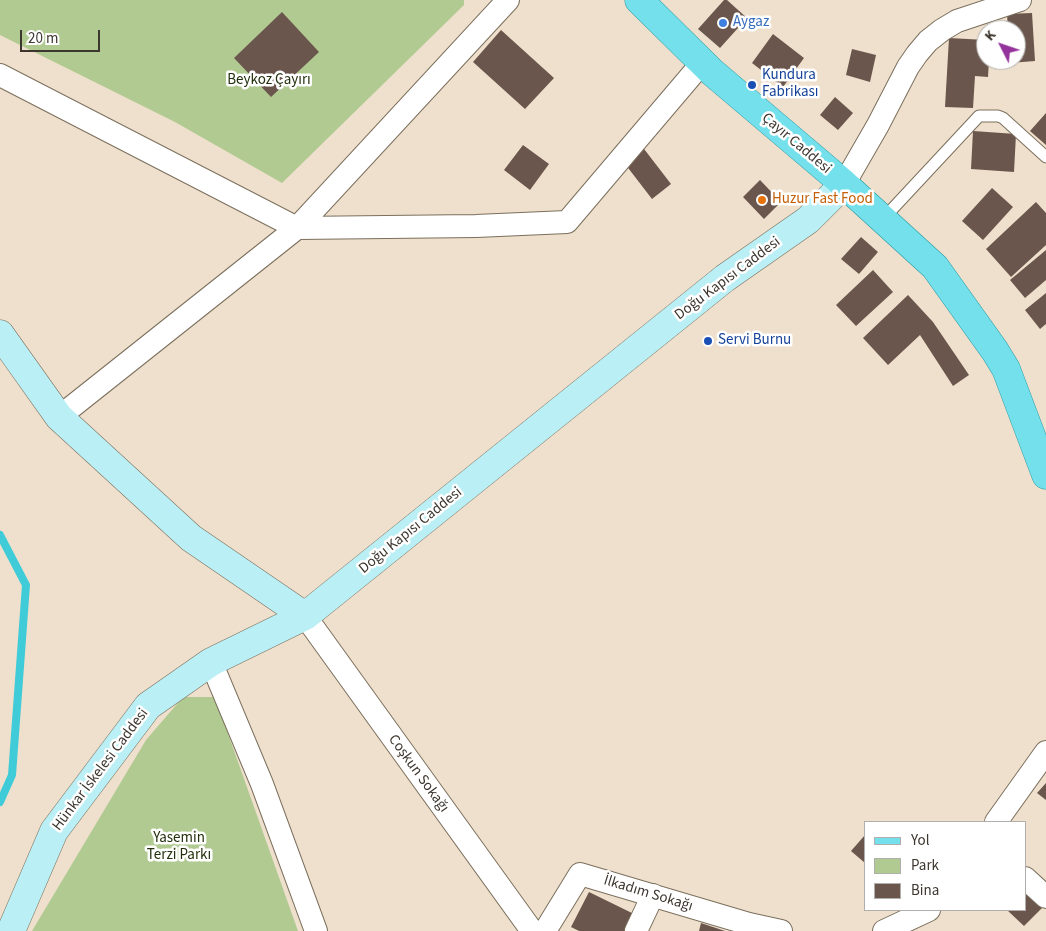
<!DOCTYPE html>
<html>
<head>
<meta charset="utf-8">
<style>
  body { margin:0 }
  #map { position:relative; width:1046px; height:931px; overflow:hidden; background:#eee0cc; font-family:"Source Sans 3",sans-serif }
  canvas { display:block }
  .legend { position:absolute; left:864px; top:821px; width:162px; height:90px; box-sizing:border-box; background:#fff; border:1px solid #b1afab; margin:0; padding:6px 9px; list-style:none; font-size:15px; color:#3c362e }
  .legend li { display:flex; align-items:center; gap:10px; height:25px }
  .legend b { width:25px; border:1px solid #b1afab }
  .north { position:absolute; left:976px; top:20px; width:50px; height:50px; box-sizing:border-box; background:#fff; border:1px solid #b1afab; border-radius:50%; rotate:311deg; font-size:14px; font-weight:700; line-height:20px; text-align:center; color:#3c362e }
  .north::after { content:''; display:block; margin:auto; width:18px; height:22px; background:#94339b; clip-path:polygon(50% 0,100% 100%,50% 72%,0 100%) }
  .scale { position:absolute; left:20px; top:30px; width:80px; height:22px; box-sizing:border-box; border:2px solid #3c362e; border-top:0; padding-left:6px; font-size:15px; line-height:18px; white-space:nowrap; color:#3c362e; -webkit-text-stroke:4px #fff; paint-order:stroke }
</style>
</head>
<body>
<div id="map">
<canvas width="1046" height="931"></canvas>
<ul class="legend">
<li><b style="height:6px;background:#74e0eb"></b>Yol</li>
<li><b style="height:14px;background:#b1ca92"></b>Park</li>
<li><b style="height:14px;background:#6b564d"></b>Bina</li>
</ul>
<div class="north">K</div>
<div class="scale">20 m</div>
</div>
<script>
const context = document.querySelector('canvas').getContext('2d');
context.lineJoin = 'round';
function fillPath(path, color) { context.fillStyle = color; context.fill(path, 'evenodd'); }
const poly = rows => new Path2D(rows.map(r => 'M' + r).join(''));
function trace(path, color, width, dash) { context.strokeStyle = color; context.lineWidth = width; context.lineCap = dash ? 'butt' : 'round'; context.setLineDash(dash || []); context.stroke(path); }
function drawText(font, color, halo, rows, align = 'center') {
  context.font = font + ' "Source Sans 3",sans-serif'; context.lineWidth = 5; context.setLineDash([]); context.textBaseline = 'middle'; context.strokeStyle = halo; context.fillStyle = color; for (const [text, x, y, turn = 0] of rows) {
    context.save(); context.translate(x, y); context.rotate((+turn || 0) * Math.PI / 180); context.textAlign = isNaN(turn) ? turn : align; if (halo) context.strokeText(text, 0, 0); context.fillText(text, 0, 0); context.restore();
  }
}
fillPath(poly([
  [0,0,464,0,464,5,282,183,175,122,0,35],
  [183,697,215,697,298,931,32,931,146,740]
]), '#b1ca92');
trace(poly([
  [0,535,26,585,12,775,0,802]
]), '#40cbd8', 8);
fillPath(poly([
  [724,0,727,0,747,18,720,48,698,29],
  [282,12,319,52,271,97,234,58],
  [1032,13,1035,61,1010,63,1010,60,1016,60,1016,30,1008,30,1007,14],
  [501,30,554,78,525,109,473,62],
  [773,34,804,58,783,87,752,63],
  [949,38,986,40,986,60,989,60,988,77,975,76,973,108,945,107],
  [852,49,876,55,870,82,846,75],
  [835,97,853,113,838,130,820,115],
  [1046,113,1046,145,1030,131],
  [973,131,1016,134,1014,172,971,169],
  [523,145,549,164,530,190,504,170],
  [641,145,671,184,652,199,622,160],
  [760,180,781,202,764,219,743,197],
  [992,188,1013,207,983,240,962,221],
  [1036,202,1046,213,1046,245,1011,277,986,249],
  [861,237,878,252,859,274,841,259],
  [1046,250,1046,280,1025,298,1010,280],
  [873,270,893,292,856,326,836,305],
  [1046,293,1046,324,1040,329,1025,310],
  [908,295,933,322,969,375,953,386,920,335,888,365,863,338],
  [1046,783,1046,800,1037,793],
  [865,835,865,863,851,851],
  [1025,885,1045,905,1024,926,1007,910,1025,910],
  [589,892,634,914,625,931,579,931,571,927],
  [701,923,725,931,699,931]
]), '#6b564d');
const lane = poly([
  [883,219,979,116,998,116,1003,118,1046,157]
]);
const street = poly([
  [0,75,297,228,476,226,567,222,702,63],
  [844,184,878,125,908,67,917,54,928,41,942,30,957,21,1020,0],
  [59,417,297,228,508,0],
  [305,616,532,931],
  [211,662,262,784,316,931],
  [996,822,1046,752],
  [1025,878,1046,897],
  [545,931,580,874,749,924,781,931],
  [636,931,653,895],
  [884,931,929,910]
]);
const secondary = poly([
  [0,334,59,417,191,538,305,616],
  [11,931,54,831,148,706,211,662,305,616,725,278,808,220,844,184]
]);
const primary = poly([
  [639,0,712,72,844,184,935,267,995,351,1006,369,1046,475]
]);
trace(lane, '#7b6f5d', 13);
trace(street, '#7b6f5d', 24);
trace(secondary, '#7b6f5d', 29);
trace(primary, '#2597a0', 29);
trace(lane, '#fff', 11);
trace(street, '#fff', 22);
trace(secondary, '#baeff5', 28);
trace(primary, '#74e0eb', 28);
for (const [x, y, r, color] of [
  [723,23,5,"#3f7fe0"],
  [752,85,5,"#1a4fb4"],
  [762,200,5,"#e8710a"],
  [708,341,5,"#1a4fb4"]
]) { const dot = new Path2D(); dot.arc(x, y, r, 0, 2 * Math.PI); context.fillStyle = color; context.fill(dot); trace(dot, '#fff', 2); }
drawText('15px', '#366cbe', '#fff', [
  ["Aygaz",733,23]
], 'left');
drawText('15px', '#164399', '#fff', [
  ["Kundura",762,76],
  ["Fabrikası",762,93],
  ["Servi Burnu",718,341]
], 'left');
drawText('15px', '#23300d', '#fff', [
  ["Beykoz Çayırı",269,81],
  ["Yasemin",179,839],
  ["Terzi Parkı",179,856]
]);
drawText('15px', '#3c362e', '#fff', [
  ["Çayır Caddesi",796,144,40],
  ["Doğu Kapısı Caddesi",728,279,-37],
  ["Doğu Kapısı Caddesi",411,531,-39],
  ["Hünkar İskelesi Caddesi",101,770,-53],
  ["Coşkun Sokağı",418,774,54],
  ["İlkadım Sokağı",648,894,17]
]);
drawText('15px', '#c56008', '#fff', [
  ["Huzur Fast Food",772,200]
], 'left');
</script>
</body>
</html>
